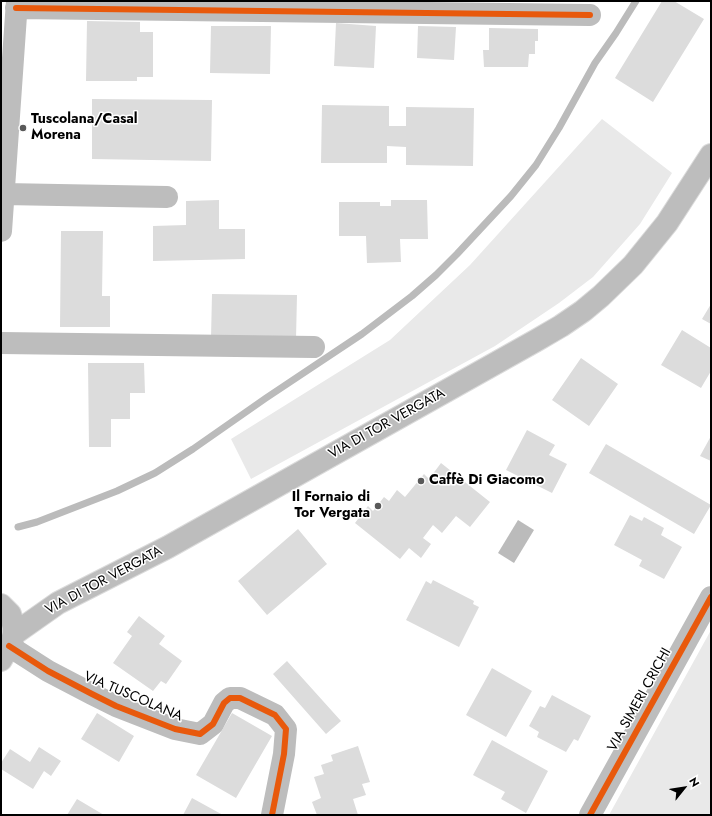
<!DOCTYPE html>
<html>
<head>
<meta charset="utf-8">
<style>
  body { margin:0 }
  #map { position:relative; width:712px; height:816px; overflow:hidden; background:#fff; font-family:Jost,sans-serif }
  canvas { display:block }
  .frame { position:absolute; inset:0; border:2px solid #000; pointer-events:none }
  .north { position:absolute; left:664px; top:768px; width:40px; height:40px; -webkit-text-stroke:3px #fff; paint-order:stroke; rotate:60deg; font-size:11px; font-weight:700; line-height:16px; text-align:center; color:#000 }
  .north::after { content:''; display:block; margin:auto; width:14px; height:18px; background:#000; clip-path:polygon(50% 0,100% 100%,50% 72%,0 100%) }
</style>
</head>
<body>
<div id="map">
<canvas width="712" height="816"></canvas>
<div class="frame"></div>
<div class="north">N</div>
</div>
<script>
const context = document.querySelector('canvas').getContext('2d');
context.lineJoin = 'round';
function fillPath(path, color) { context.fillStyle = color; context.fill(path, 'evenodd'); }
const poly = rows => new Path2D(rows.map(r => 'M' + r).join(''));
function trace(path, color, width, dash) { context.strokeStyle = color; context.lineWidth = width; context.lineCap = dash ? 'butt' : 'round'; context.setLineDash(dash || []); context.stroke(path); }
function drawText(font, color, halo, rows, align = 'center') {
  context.font = font + ' Jost,sans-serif'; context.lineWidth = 3; context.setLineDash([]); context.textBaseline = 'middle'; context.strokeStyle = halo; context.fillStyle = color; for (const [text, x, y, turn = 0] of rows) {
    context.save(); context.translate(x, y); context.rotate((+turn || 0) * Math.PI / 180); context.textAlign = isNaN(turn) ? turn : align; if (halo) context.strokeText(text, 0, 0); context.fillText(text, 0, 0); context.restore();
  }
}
fillPath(poly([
  [602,119,672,173,640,224,593,277,559,303,495,346,251,479,231,439,390,340,470,265],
  [711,630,711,815,609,815]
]), '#e9e9e9');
fillPath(poly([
  [518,520,534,530,514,563,498,553]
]), '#bbb');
trace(poly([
  [18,527,37,522,117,491,155,473,193,449,266,398,362,334,412,296,436,275,457,254,511,196,536,165,559,128,595,63,616,33,636,1]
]), '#bbb', 7);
fillPath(poly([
  [662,1,674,1,704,19,653,102,615,78],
  [87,21,140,22,140,32,153,32,153,77,137,77,137,81,86,81],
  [336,23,376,26,374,68,334,66],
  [211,26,271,26,270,74,210,73],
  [418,26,456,27,454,60,417,58],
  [489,28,538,29,538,41,535,41,535,54,529,54,528,67,484,67,483,50,489,50],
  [92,99,212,100,211,161,92,159],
  [322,105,389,106,389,126,406,126,406,107,474,108,473,166,406,165,406,147,387,146,387,163,321,163],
  [219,200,219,229,245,229,245,259,153,261,153,226,186,225,186,201],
  [391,200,427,200,428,239,400,239,401,262,367,263,366,236,339,236,339,202,380,202,380,206,391,206],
  [61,231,103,231,102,296,110,296,110,327,60,327],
  [212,294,297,295,296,339,211,338],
  [711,304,711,324,702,319],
  [682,330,711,348,711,371,701,388,661,365],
  [581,358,618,384,589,426,552,400],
  [88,363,144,363,145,393,130,393,130,419,111,419,111,447,89,447],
  [527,430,555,445,549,455,567,464,552,493,506,470],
  [711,436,711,461,700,456],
  [606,444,711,505,694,534,589,473],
  [441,463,490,502,470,527,456,516,442,533,433,525,423,538,431,544,421,558,409,548,400,559,355,523,368,506,373,511,384,497,389,501,397,490,405,497,424,474,429,479],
  [630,515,642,521,644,517,664,528,661,535,682,547,664,579,639,566,642,560,614,545],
  [298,529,327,564,267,615,238,581],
  [433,580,474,601,473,604,479,607,459,647,406,620,426,581,431,584],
  [139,616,165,636,159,644,182,661,166,684,161,681,153,691,113,663,132,636,127,632],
  [287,661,341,721,326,734,273,674],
  [492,668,532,691,506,737,466,715],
  [552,695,591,716,578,741,574,739,566,752,537,737,539,732,529,726,540,706,545,708],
  [97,713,134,736,119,762,81,739],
  [232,713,272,736,236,798,196,775],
  [492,740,548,771,526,813,501,799,505,792,473,775],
  [358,746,370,782,362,784,366,795,353,799,358,815,317,815,312,802,321,798,314,777,324,774,321,765,333,761,331,755],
  [39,747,61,761,51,776,44,771,33,789,1,769,1,763,10,749,30,762],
  [192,798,223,815,183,815],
  [77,799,104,815,67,815]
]), '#dcdcdc');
const major = poly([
  [1,605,10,614,14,627,14,634,12,640,1,660],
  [14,634,58,603,168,547,537,340,561,326,583,311,601,296,633,265,667,223,711,155]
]);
trace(major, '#dbdbdb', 24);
trace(poly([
  [16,8,590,15],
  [4,194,167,197],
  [1,231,17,1],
  [1,343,314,347],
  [9,646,48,671,92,694,116,706,175,729,200,734,213,724,224,703,230,698,240,698,275,715,286,729,284,754,272,815],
  [590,815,711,597]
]), '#bdbdbd', 22);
trace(major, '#bdbdbd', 22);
trace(poly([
  [16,8,590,15],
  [9,646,48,671,92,694,116,706,175,729,200,734,213,724,224,703,230,698,240,698,275,715,286,729,284,754,272,815],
  [590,815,711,597]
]), '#e8590c', 6);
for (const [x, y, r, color] of [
  [23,128,4,"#595959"],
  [421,481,4,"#595959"],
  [378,506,4,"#595959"]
]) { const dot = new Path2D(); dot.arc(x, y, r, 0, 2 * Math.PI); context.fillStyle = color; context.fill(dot); trace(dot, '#fff', 1.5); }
drawText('bold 14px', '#000', '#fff', [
  ["Tuscolana/Casal",31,120],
  ["Morena",31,136],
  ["Caffè Di Giacomo",429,481],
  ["Il Fornaio di",370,498,"right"],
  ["Tor Vergata",370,514,"right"]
], 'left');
drawText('14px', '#000', '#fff', [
  ["VIA DI TOR VERGATA",387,424,-29],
  ["VIA DI TOR VERGATA",104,581,-28],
  ["VIA TUSCOLANA",133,697,23],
  ["VIA SIMERI CRICHI",640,700,-61]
]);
</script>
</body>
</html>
